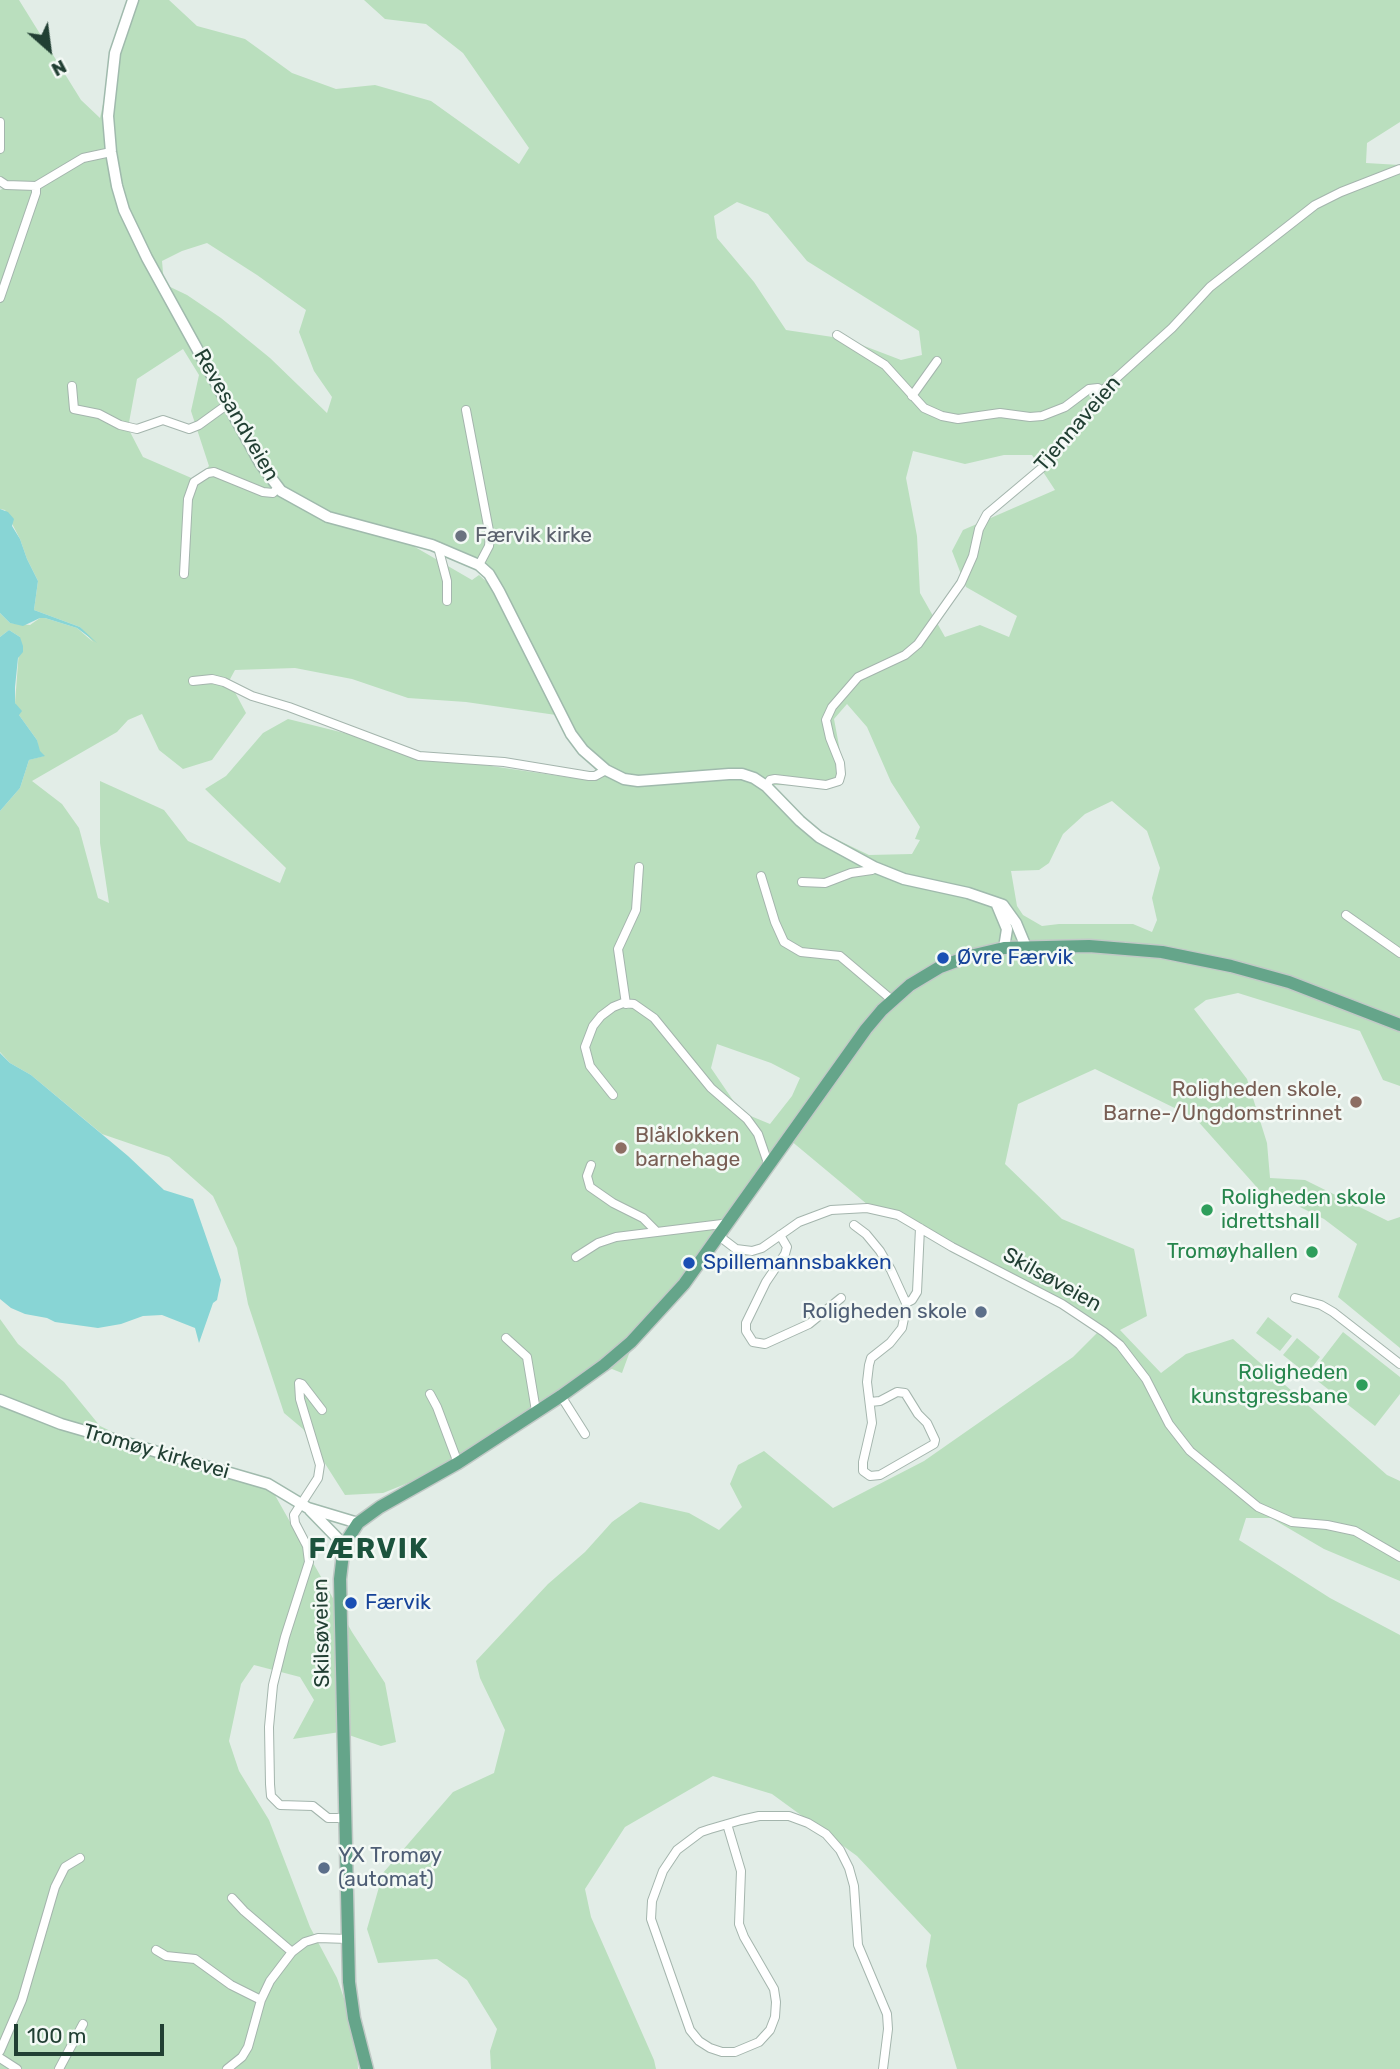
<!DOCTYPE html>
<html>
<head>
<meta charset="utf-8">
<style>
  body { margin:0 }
  #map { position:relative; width:1400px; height:2069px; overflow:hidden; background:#e2ede7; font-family:Rubik,sans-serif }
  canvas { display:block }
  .north { position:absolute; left:14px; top:14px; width:70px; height:70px; -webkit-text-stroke:5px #f3f9f5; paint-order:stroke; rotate:152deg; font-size:19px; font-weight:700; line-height:28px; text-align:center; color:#213f33 }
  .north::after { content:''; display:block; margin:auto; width:24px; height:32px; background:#213f33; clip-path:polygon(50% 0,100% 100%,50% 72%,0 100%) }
  .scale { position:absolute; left:14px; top:2024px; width:150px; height:32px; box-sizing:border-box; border:4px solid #213f33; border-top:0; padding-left:9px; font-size:21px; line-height:24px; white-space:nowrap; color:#213f33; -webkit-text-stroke:5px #f3f9f5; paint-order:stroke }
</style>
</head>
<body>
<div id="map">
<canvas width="1400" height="2069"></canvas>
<div class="north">N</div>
<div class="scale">100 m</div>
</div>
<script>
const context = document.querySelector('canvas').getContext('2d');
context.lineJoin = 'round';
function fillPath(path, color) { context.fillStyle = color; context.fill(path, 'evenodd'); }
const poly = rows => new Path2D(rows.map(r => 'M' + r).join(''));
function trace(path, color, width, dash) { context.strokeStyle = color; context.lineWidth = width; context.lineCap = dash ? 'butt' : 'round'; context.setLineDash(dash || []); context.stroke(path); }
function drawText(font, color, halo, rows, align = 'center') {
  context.font = font + ' Rubik,sans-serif'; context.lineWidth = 5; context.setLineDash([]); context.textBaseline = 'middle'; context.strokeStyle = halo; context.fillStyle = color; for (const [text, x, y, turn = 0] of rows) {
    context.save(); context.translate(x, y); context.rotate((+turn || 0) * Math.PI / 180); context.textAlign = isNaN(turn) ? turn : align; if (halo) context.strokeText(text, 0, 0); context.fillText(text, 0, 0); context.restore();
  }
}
fillPath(poly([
  [0,0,19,0,81,100,100,118,112,63,132,6,139,0,169,0,197,26,245,39,292,73,336,89,375,85,431,101,519,164,529,148,463,53,426,24,385,19,364,0,1400,0,1400,122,1367,143,1366,163,1400,165,1400,1086,1383,1080,1360,1031,1238,993,1206,1000,1194,1009,1247,1079,1267,1143,1270,1178,1305,1180,1388,1221,1400,1217,1400,1348,1338,1297,1357,1244,1324,1219,1272,1193,1262,1193,1195,1118,1095,1069,1018,1104,1005,1164,1062,1219,1134,1249,1147,1316,1120,1330,1161,1373,1186,1354,1233,1339,1387,1475,1400,1481,1400,1581,1324,1549,1271,1518,1246,1518,1239,1540,1330,1598,1400,1635,1400,2069,957,2069,926,1966,931,1935,857,1856,772,1794,713,1776,625,1827,585,1889,591,1917,654,2060,656,2069,491,2069,490,2051,497,2029,467,1980,437,1959,378,1963,367,1929,383,1873,453,1792,494,1773,505,1730,480,1678,476,1661,548,1584,585,1552,612,1522,640,1502,689,1513,719,1530,742,1507,730,1484,738,1465,764,1451,833,1508,924,1461,1073,1357,1103,1327,917,1225,868,1205,790,1140,658,1321,633,1343,622,1373,612,1369,586,1377,438,1471,383,1493,345,1495,303,1429,284,1413,248,1304,237,1248,213,1196,169,1157,102,1134,31,1075,10,1063,0,1052,0,811,20,788,29,760,43,756,38,749,37,740,19,715,15,703,20,637,9,630,0,637,0,613,10,623,30,625,40,618,45,618,77,628,93,642,80,627,34,610,38,581,27,559,20,539,5,510,0,509,0,190,8,186,0,179],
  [737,202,768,214,807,261,919,331,922,355,901,360,846,339,786,330,754,282,717,238,714,216],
  [207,243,257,275,306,310,299,332,314,371,332,397,327,413,270,358,221,318,187,295,164,284,162,261,182,251],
  [183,349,199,375,191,411,209,466,196,480,143,457,128,428,137,379],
  [913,451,965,464,1004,455,1032,455,1055,490,963,530,952,551,966,587,1017,616,1009,637,980,625,945,637,920,593,917,536,906,478],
  [383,525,409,541,427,543,427,537,464,552,500,589,538,667,516,636,489,584,479,575,472,580,384,529],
  [295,668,352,679,408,698,466,702,556,715,600,776,573,778,457,761,288,719,263,733,226,776,205,789,286,868,280,883,188,841,164,810,100,781,100,843,109,903,98,898,79,828,62,804,32,781,117,732,128,720,142,714,159,750,183,769,212,760,246,713,229,681,235,670],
  [847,704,867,727,891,782,920,827,915,839,920,840,912,854,869,855,817,830,774,789,774,785,830,786,845,778,834,719],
  [1112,801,1147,831,1160,868,1152,898,1157,920,1152,932,1133,924,1059,924,1042,926,1023,915,1017,906,1011,871,1039,870,1049,863,1063,834,1085,814],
  [717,1044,771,1063,800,1078,792,1096,770,1124,741,1112,711,1068],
  [1268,1317,1292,1336,1280,1351,1256,1333],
  [0,1319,18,1344,64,1382,100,1426,152,1451,267,1481,352,1632,385,1683,396,1742,381,1746,340,1732,293,1739,314,1700,300,1677,254,1665,241,1684,229,1741,239,1771,269,1820,310,1927,337,1978,356,2033,358,2069,0,2069],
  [1343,1332,1400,1377,1400,1394,1375,1426,1310,1375],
  [1297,1338,1320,1357,1307,1374,1283,1355]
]), '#badfbe');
fillPath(poly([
  [0,509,8,512,14,519,12,526,20,539,27,559,38,581,34,610,80,627,97,643,77,628,45,618,40,618,23,626,10,623,0,613],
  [9,630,20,637,23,646,23,652,18,658,15,687,15,703,22,711,19,715,37,740,40,751,45,756,29,760,20,788,0,811,0,637],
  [0,1053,10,1063,31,1075,128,1156,164,1190,193,1199,221,1280,217,1300,213,1303,199,1343,195,1328,162,1315,143,1316,121,1324,98,1328,55,1322,47,1318,25,1314,11,1308,0,1299]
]), '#88d5d5');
const minor = poly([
  [0,122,0,149],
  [0,181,6,185,36,186],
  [0,298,36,193,36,186,83,158,111,152],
  [837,335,885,365,924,408,942,416,958,419,1000,413,1030,417,1042,416,1065,407,1089,389,1098,388,1102,391],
  [72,386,74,409,99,414,120,425,137,429,163,420,189,429,199,425,228,404],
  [912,396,937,361],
  [466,410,490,536,489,546,479,565],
  [438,547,447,581,447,601],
  [184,574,188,499,194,482,208,473,214,472,263,492,273,493,278,488],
  [193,681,212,679,224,682,252,696,289,707,419,756,504,762,589,776,595,776,606,770],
  [766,786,770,780,775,779,826,785,839,781,841,774,840,763,830,738,826,720,832,707,858,677,905,655,918,644,961,583,973,556,979,529,987,514,1050,461,1102,391,1172,328,1210,287,1315,205,1341,192,1400,169],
  [761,876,775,922,784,942,801,952,840,956,892,1000],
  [802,882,825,883,851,873,872,870,874,867],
  [1346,915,1400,953],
  [626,1004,618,949,636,910,639,867],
  [613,1095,590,1066,585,1047,593,1026,601,1016,613,1007,623,1003,634,1004,654,1018,711,1088,747,1119,758,1134,769,1166],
  [591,1165,587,1176,590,1187,613,1203,643,1218,656,1231],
  [854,1225,866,1234,880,1251,891,1270,906,1303,906,1309,902,1328,890,1343,871,1358,869,1365,867,1382,872,1423,863,1462,863,1471,870,1476,880,1475,934,1444,935,1440,927,1423,918,1414,905,1393,897,1392,880,1401,870,1402],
  [780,1235,787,1247,785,1254,766,1282,746,1323,746,1331,753,1342,765,1344,809,1324,841,1298],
  [719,1236,736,1249,752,1251,762,1248,799,1222,831,1210,867,1208,898,1215,952,1247,1062,1304,1104,1332,1120,1345,1146,1379,1169,1424,1190,1451,1258,1507,1292,1522,1327,1525,1355,1531,1400,1557],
  [576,1257,598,1243,616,1237,722,1224,727,1225],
  [1295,1298,1321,1305,1333,1312,1400,1364],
  [906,1303,912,1300,917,1292,920,1228],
  [506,1338,527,1357,536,1411],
  [430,1394,437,1407,458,1463],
  [561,1396,585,1434],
  [322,1410,302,1384,299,1383,300,1399,320,1465,318,1478,294,1515,295,1523,307,1546,309,1562,285,1637,273,1685,269,1727,270,1784,271,1796,280,1805,313,1806,328,1818,345,1818],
  [727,1824,741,1871,739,1924,744,1937,774,1989,776,2002,775,2017,770,2030,759,2042,735,2052,722,2052,710,2048,699,2041,690,2030,651,1919,652,1901,663,1871,677,1850,701,1832,710,1829,741,1820,759,1816,789,1816,808,1823,826,1834,840,1850,849,1868,854,1886,858,1945,887,2014,888,2029,883,2069],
  [232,1898,244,1911,292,1952],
  [156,1950,166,1956,195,1959,231,1985,261,2000],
  [0,2051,22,2000,55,1887,65,1867,80,1858],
  [0,2058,17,2069],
  [59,2069,83,2024],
  [227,2069,242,2057,248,2047,261,2000,270,1981,292,1952,305,1942,318,1938,348,1939]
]);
const secondary = poly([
  [133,0,115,53,108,116,111,152,117,186,124,210,147,258,260,463,281,491,328,517,432,545,479,565,489,574,499,591,571,734,583,750,606,770,624,779,638,781,729,774,742,774,754,778,766,786,800,821,819,837,874,867,904,879,968,893,1003,905,1016,923,1026,947],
  [997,905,1007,929,1004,948],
  [0,1400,61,1424,268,1484,308,1508,358,1523],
  [310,1510,344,1545]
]);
const primary = poly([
  [367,2069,354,2018,349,1982,340,1579,344,1545,358,1523,380,1507,458,1463,561,1396,604,1365,631,1342,684,1284,866,1029,882,1010,910,985,940,967,970,956,1004,948,1089,946,1162,952,1231,966,1289,982,1400,1025]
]);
trace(minor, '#a4b5ad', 10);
trace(secondary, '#a0baad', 13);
trace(primary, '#c1c9c6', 15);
trace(minor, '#fff', 8);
trace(secondary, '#fff', 10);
trace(primary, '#65a58a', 12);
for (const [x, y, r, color] of [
  [461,536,7,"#6b7280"],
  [943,958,7,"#1a4fb4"],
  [1356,1102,7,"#8d6e63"],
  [621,1148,7,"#8d6e63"],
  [1207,1210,7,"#2e9e5b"],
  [1312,1252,7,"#2e9e5b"],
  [689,1263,7,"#1a4fb4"],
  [981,1312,7,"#5c6f8a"],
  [1362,1385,7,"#2e9e5b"],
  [351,1603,7,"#1a4fb4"],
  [324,1868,7,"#5c6f8a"]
]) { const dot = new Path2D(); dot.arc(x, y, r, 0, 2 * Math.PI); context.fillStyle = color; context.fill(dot); trace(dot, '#f3f9f5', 2.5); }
drawText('21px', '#213f33', '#f3f9f5', [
  ["Revesandveien",236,415,60],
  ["Tjennaveien",1078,424,-49],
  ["Skilsøveien",1052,1280,29],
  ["Tromøy kirkevei",156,1452,16],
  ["Skilsøveien",322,1633,-91]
]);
drawText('21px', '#5b616d', '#f3f9f5', [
  ["Færvik kirke",475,536]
], 'left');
drawText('21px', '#164399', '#f3f9f5', [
  ["Øvre Færvik",957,958],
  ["Spillemannsbakken",703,1263],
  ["Færvik",365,1603]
], 'left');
drawText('21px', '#785e54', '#f3f9f5', [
  ["Roligheden skole,",1342,1090],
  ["Barne-/Ungdomstrinnet",1342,1114],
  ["Blåklokken",635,1136,"left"],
  ["barnehage",635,1160,"left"]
], 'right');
drawText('21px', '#27864d', '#f3f9f5', [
  ["Roligheden skole",1221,1198,"left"],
  ["idrettshall",1221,1222,"left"],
  ["Tromøyhallen",1298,1252],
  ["Roligheden",1348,1373],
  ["kunstgressbane",1348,1397]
], 'right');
drawText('21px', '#4e5e75', '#f3f9f5', [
  ["Roligheden skole",967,1312],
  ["YX Tromøy",338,1856,"left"],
  ["(automat)",338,1880,"left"]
], 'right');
context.letterSpacing = '2px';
drawText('bold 28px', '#1c533d', '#f3f9f5', [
  ["FÆRVIK",369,1550]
]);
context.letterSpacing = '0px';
</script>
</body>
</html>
